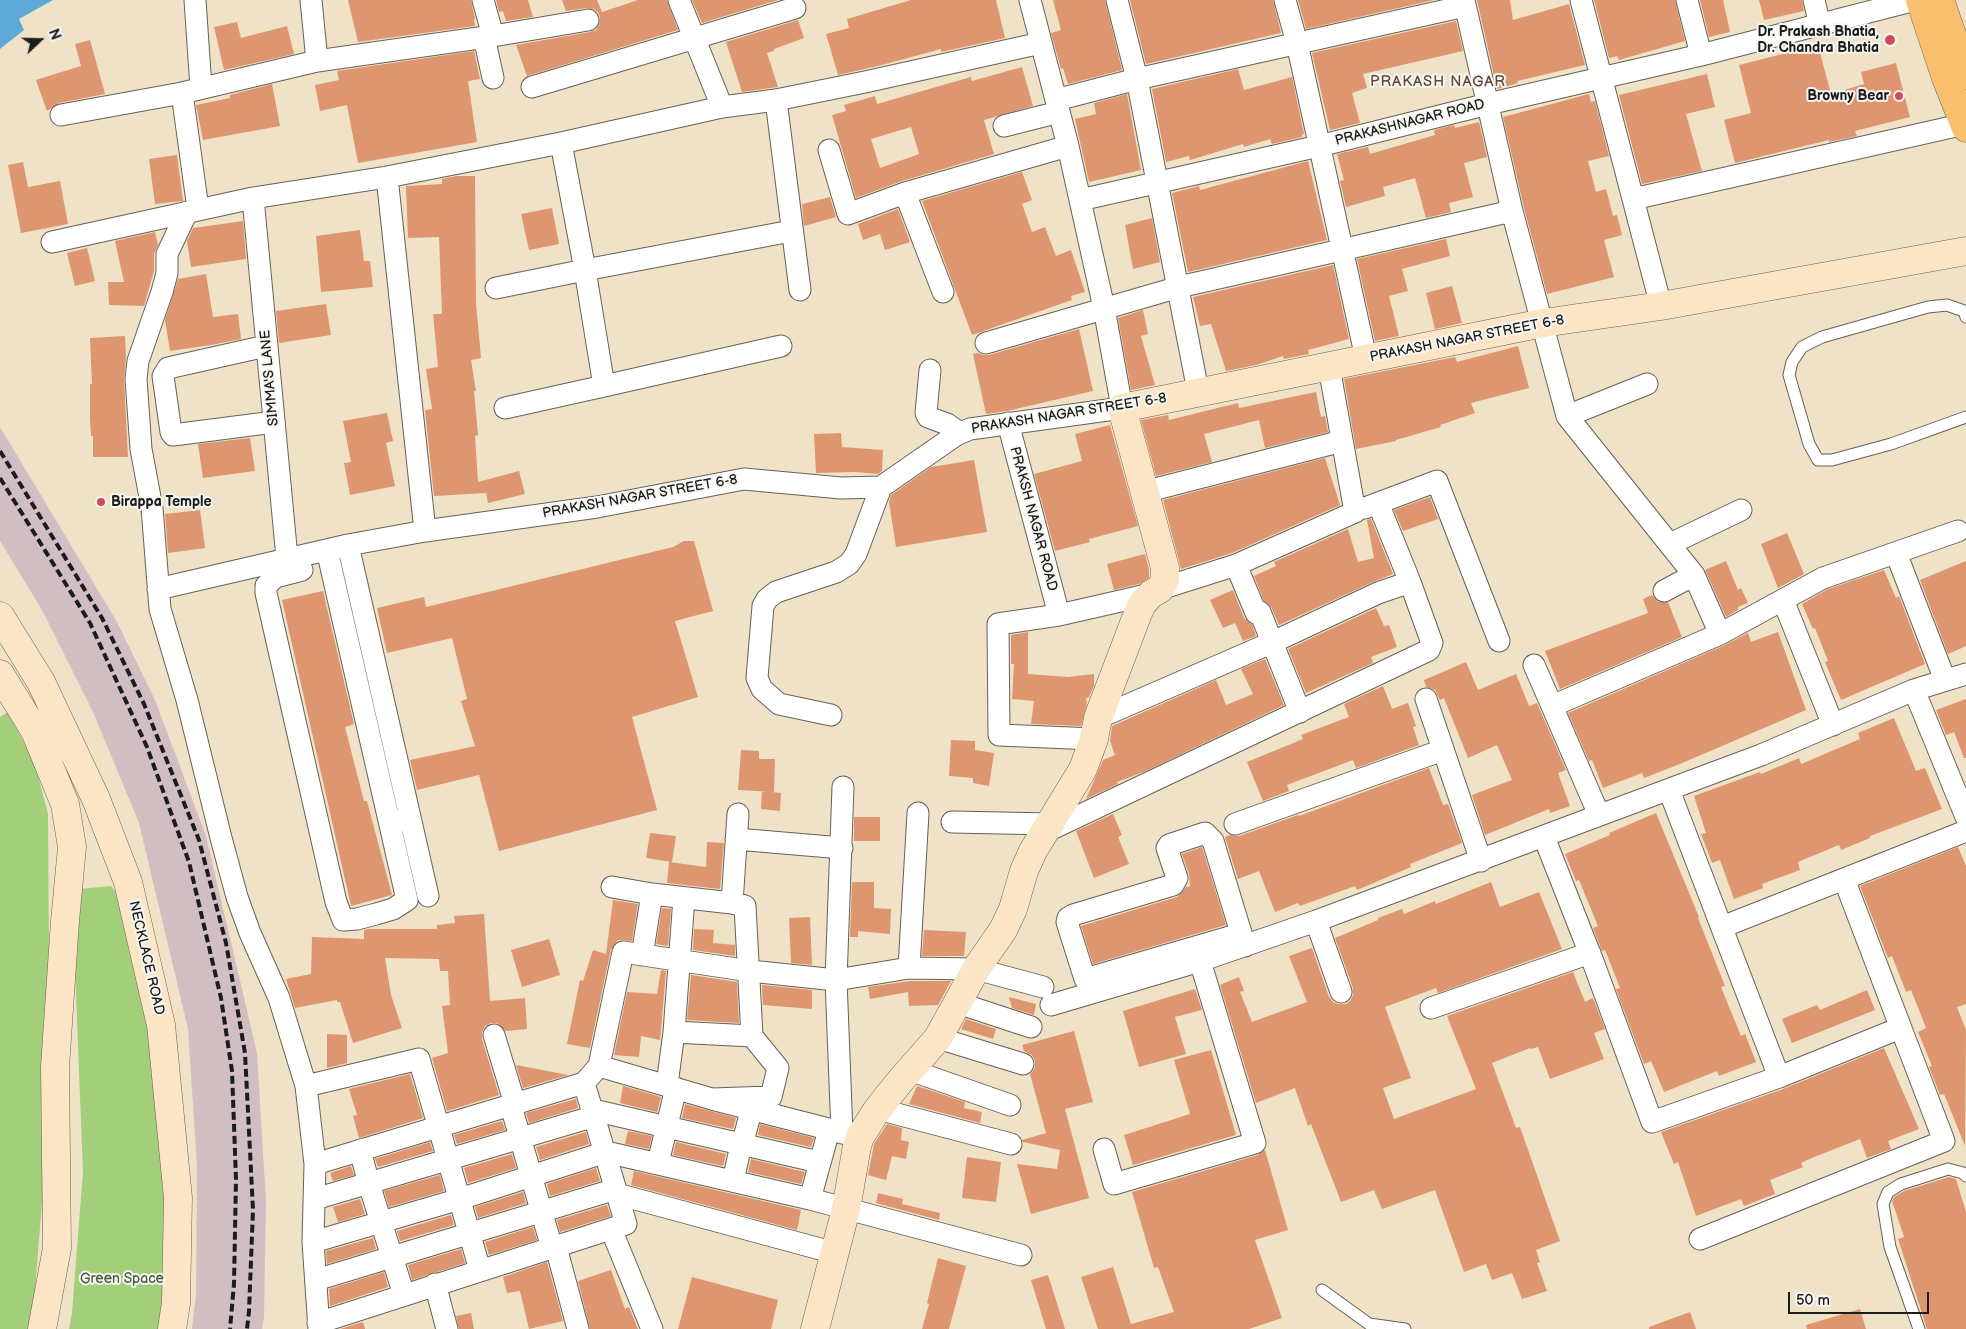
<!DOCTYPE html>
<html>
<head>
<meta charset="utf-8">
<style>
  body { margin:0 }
  #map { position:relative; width:1966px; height:1329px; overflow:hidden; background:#f0e2c6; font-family:"Balsamiq Sans",sans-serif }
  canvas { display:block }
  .north { position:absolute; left:15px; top:15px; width:50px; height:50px; -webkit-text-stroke:4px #f6f6f2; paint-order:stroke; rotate:69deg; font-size:14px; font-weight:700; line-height:20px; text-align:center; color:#1c1c1c }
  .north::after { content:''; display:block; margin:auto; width:18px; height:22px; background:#1c1c1c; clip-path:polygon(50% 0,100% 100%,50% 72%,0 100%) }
  .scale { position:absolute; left:1788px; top:1292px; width:141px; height:22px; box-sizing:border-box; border:2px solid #1c1c1c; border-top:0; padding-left:6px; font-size:15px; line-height:18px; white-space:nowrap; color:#1c1c1c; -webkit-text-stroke:4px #f6f6f2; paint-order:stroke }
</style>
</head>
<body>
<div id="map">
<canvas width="1966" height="1329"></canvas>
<div class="north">N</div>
<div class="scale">50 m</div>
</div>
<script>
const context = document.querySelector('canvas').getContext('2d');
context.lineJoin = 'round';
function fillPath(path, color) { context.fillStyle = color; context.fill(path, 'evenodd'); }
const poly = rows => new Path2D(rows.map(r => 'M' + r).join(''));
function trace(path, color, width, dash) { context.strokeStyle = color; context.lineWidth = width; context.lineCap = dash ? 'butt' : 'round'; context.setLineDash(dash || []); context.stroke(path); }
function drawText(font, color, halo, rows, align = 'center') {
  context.font = font + ' "Balsamiq Sans",sans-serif'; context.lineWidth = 4; context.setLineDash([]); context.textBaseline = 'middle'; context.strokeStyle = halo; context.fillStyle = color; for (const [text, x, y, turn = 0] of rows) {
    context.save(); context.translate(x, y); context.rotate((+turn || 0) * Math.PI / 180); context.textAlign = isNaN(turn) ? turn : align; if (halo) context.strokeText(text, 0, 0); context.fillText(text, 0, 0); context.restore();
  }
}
fillPath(poly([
  [0,427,117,622,155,700,206,836,257,1053,266,1202,264,1317,262,1329,192,1329,196,1294,197,1167,188,1029,139,823,93,712,42,610,0,541]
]), '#d2bec2');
fillPath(poly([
  [8,712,35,764,48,814,50,1100,32,1329,0,1329,0,717],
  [111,886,116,892,158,1061,172,1198,164,1329,69,1329,72,1312,83,1172,74,944,80,889]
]), '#a3ce7a');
fillPath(poly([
  [0,0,53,0,19,19,24,30,0,49]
]), '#5ea9d7');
fillPath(poly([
  [348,0,471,0,475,19,474,19,475,26,358,42],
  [496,0,528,0,533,17,506,21,503,11,499,12],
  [562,0,597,0,602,12,638,0,667,0,678,30,527,76,516,45,590,32,596,30,599,25,600,17,598,12,593,9,586,8,566,11],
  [692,0,778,0,702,23],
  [911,0,996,0,1005,38,941,52,941,49,882,65,838,75,826,34,849,28,847,19],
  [1053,0,1105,0,1122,70,1068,84,1063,68,1061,69,1051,33,1061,30],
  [1130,0,1273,0,1281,33,1146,64],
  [1298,0,1434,0,1306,29],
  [1477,0,1510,0,1513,20,1569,4,1585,65,1517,81,1518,83,1497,89],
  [1594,0,1675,0,1685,41,1619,60,1617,56,1609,58],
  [1700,0,1723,0,1730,32,1709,37],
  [1759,0,1802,0,1804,11,1764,20],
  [798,20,804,38,774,49,774,51,767,53,778,87,742,92,726,42],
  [1456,21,1463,51,1363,74,1367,88,1352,93,1360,123,1330,130,1312,53],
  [237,22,241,38,287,26,294,54,224,70,214,27],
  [90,40,105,94,59,103,47,111,36,80,81,66,75,44],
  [1818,45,1831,94,1864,84,1861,72,1896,63,1910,117,1855,131,1857,136,1829,142,1829,140,1735,163,1724,120,1751,113,1739,65],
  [474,51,480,79,468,81,477,142,358,163,347,105,320,111,315,85,339,80,337,71],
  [1022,67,1033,106,984,120,994,154,902,181,856,198,832,115,846,111,844,105,875,96,877,104,971,77,972,81],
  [911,127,919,154,880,168,871,139],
  [1238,69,1244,90,1292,77,1304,134,1302,135,1302,137,1272,144,1270,139,1244,147,1243,144,1190,160,1189,156,1166,162,1152,89],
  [1707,74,1715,107,1686,114,1702,171,1642,184,1619,95],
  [272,84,280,126,203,140,196,105,230,98,230,95],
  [1127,94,1141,170,1089,182,1075,119,1096,114,1094,103],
  [1589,94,1591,102,1595,101,1609,156,1588,161,1596,192,1606,189,1613,216,1617,215,1622,235,1604,240,1614,277,1547,294,1524,208,1503,117],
  [1479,122,1487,157,1464,163,1473,197,1449,203,1451,212,1426,218,1415,178,1383,187,1385,196,1346,207,1340,181,1344,180,1337,154,1368,147,1370,154,1435,135,1434,130,1454,125,1455,128],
  [177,155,183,201,155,204,149,159],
  [1308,161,1327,240,1188,272,1172,193,1199,186,1200,190],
  [23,162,28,187,60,181,68,224,21,233,8,165],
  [1022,172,1032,200,1022,204,1032,232,1045,227,1056,256,1071,250,1085,292,1071,296,1072,300,972,335,922,201],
  [457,176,475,176,476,303,481,358,471,360,476,391,474,391,478,435,475,436,478,482,519,471,525,494,488,503,486,493,434,496,425,410,432,409,426,369,438,367,433,314,442,314,439,237,408,238,406,186,442,184,442,179],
  [830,197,836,217,804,226,802,204],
  [552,208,559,244,529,250,521,214],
  [898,209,910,242,885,250,880,234,863,240,858,224],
  [1152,218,1160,262,1133,269,1125,225],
  [243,221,246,259,191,267,187,241,193,228],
  [360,230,364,261,370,261,373,287,321,292,316,236],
  [155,232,158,245,154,254,154,271,144,306,109,305,108,282,124,282,115,241],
  [1446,239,1450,256,1402,269,1408,291,1389,296,1399,336,1375,341,1357,259],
  [87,248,95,281,75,286,67,253],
  [1333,265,1349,339,1308,350,1309,354,1284,359,1283,356,1256,365,1226,371,1211,324,1200,326,1193,297],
  [206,274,213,317,238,314,241,339,211,345,170,351,165,320,178,279],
  [1452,286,1462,323,1435,329,1426,293],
  [326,304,331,335,279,343,276,311],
  [1143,310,1148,334,1141,336,1155,385,1131,390,1118,318],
  [1079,329,1093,391,1007,411,986,414,973,354,978,353,984,355,989,355],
  [125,336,126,357,124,380,128,457,93,457,93,436,91,436,90,418,90,384,92,384,90,338],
  [1518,346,1529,388,1471,403,1475,413,1440,425,1441,427,1396,440,1396,441,1356,449,1344,379,1455,357,1457,362],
  [1316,392,1321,417,1325,416,1328,432,1265,448,1259,420,1204,434,1212,462,1156,476,1141,420,1168,415,1169,420,1238,403,1239,408],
  [387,413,393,441,386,443,395,486,350,495,344,463,351,462,343,421],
  [1110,425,1138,526,1089,539,1090,542,1055,551,1034,474,1082,461,1075,434],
  [841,433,842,447,883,450,882,471,878,474,855,472,816,473,814,434],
  [250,438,255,471,203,478,198,444],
  [1325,458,1340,505,1232,553,1181,569,1163,500],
  [974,460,987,532,896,547,889,502,891,495,931,467],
  [1430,497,1438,519,1403,531,1394,510],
  [200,510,205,548,168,553,165,514],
  [1371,519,1393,574,1373,582,1279,625,1271,607,1264,601,1254,576,1276,566,1274,562,1348,529,1358,562,1374,558,1367,520],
  [1787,533,1804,574,1778,588,1761,544],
  [684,541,694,541,713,611,675,621,698,697,632,717,657,810,499,851,479,775,417,790,410,760,475,746,461,701,467,699,452,638,387,653,377,608,424,597,426,607,673,547],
  [1145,554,1149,570,1149,578,1139,584,1114,590,1107,564],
  [1726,561,1738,590,1741,588,1748,603,1738,607,1738,610,1726,617,1705,570],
  [1966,561,1966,646,1948,654,1920,580],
  [1884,570,1896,598,1899,596,1925,664,1841,700,1825,662,1828,661,1815,628,1813,629,1802,604,1828,589],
  [1233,590,1244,618,1252,624,1256,636,1243,641,1235,623,1223,628,1210,600],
  [323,591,354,724,345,727,364,801,367,801,392,895,351,906,282,600],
  [1652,595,1658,602,1668,602,1682,637,1560,689,1545,651,1648,613,1643,599],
  [1376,608,1384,626,1389,625,1397,647,1371,657,1373,663,1306,693,1288,649],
  [1028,632,1028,674,1068,677,1094,674,1094,686,1089,697,1086,698,1087,704,1081,726,1031,724,1034,701,1012,699,1014,664,1011,664,1011,635],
  [1778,632,1806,710,1680,764,1644,778,1642,773,1603,788,1592,760,1589,761,1568,713,1725,645,1748,633,1751,642],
  [1265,659,1284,705,1146,771,1117,782,1118,784,1086,799,1103,760,1115,755,1110,741,1112,726,1216,680,1226,705,1253,694,1241,669],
  [1466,662,1478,690,1516,674,1529,706,1537,703,1566,770,1558,773,1570,806,1550,813,1549,809,1485,835,1472,795,1512,780,1497,745,1468,758,1444,698,1440,700,1435,690,1426,687,1424,680],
  [1383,686,1392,709,1408,703,1416,726,1413,727,1419,745,1356,768,1353,760,1287,785,1289,791,1263,801,1247,762,1303,739,1301,735,1349,717,1344,704],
  [1966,699,1966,758,1964,758,1954,732,1946,735,1936,710],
  [1894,718,1916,771,1925,768,1942,809,1870,836,1870,838,1841,850,1839,845,1798,862,1800,870,1762,884,1763,888,1734,899,1720,860,1712,863,1701,834,1706,833,1694,796,1760,772,1761,774,1799,758,1801,764,1860,739,1858,733],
  [951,740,975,741,975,750,994,753,989,786,973,783,973,778,949,776],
  [741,750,759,751,759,759,775,759,774,792,738,790],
  [1429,768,1443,805,1448,804,1462,843,1410,864,1411,867,1357,890,1355,886,1300,906,1298,903,1275,912,1259,871,1238,879,1225,837,1230,835,1239,836,1298,815,1299,816],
  [762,791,781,793,780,811,761,809],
  [1656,813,1699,917,1698,918,1725,986,1721,987,1741,1036,1745,1034,1756,1062,1719,1076,1717,1071,1664,1092,1651,1061,1644,1064,1616,989,1620,988,1605,950,1602,951,1593,928,1598,926,1579,880,1576,881,1565,854,1610,835,1609,833],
  [1113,814,1122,835,1118,837,1129,864,1094,878,1076,831],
  [854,817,880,817,880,841,854,841],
  [650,833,676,836,672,862,646,858],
  [707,842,724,843,720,889,667,883,669,862,706,867],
  [1202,847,1226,925,1093,964,1081,926,1177,897,1186,887,1190,886,1189,874,1182,854],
  [1958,847,1966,866,1966,1004,1957,1007,1966,1030,1965,1146,1944,1094,1940,1095,1929,1067,1932,1066,1918,1032,1926,1028,1911,990,1906,992,1892,956,1888,958,1860,886],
  [852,882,874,882,874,908,891,909,890,934,858,931,858,937,850,937],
  [1491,882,1500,907,1539,892,1562,949,1438,993,1436,988,1385,1007,1411,1078,1383,1088,1394,1119,1476,1089,1447,1016,1573,972,1585,1002,1593,998,1605,1029,1594,1033,1604,1059,1550,1079,1538,1047,1531,1049,1530,1048,1492,1063,1516,1128,1520,1127,1560,1241,1536,1250,1540,1262,1537,1263,1547,1291,1522,1299,1512,1273,1492,1280,1486,1264,1464,1272,1435,1190,1382,1209,1374,1190,1341,1202,1311,1124,1308,1126,1295,1088,1256,1103,1220,985,1239,977,1244,991,1240,992,1252,1022,1307,1002,1289,956,1312,948,1329,997,1333,1002,1338,1004,1346,1004,1351,1000,1353,995,1353,988,1335,938,1378,920,1378,918,1402,909,1404,914,1435,901,1436,904],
  [613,900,638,904,632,941,618,940,611,949,590,1048,567,1044,580,980,583,981,593,950,606,954],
  [662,908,671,909,668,946,656,944],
  [484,914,490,1001,525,998,527,1029,506,1031,497,1023,491,1023,485,1026,482,1032,482,1039,499,1095,447,1111,432,1058,448,1053,442,1006,450,1005,448,971,440,971,439,959,385,958,391,995,402,1028,353,1043,340,1002,337,1002,337,1000,295,1008,286,979,311,974,312,937,364,939,364,930,368,929,437,929,437,925,455,923,454,916],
  [810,917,812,965,791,963,789,918],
  [694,929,714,930,713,943,735,945,735,956,693,950],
  [924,930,966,932,964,956,922,956],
  [549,939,560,975,522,987,511,950],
  [661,970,666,971,660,1040,641,1036,639,1057,614,1055,627,992,657,994],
  [691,975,737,982,739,1023,687,1020],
  [910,981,951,981,938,1005,909,1006,908,992,870,999,868,987],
  [762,985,812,990,812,1009,763,1005],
  [1195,989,1202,1010,1175,1017,1186,1054,1139,1067,1123,1011],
  [1867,990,1875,1010,1792,1043,1782,1019,1817,1005,1820,1010],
  [1009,997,1036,1004,1034,1015,1012,1008],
  [966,1019,996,1029,993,1039,961,1029],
  [1074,1031,1093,1102,1065,1109,1089,1198,1031,1214,1017,1164,1057,1169,1060,1150,1023,1142,1022,1140,1046,1133,1030,1074,1035,1068,1035,1061,1032,1055,1024,1051,1022,1045],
  [327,1034,347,1035,347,1063,327,1068],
  [1884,1048,1919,1129,1888,1141,1891,1149,1867,1158,1860,1139,1814,1157,1801,1163,1803,1167,1770,1180,1775,1194,1744,1206,1741,1199,1696,1216,1678,1162,1674,1164,1661,1132,1783,1089],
  [1211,1050,1236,1135,1133,1165,1124,1135,1190,1114,1174,1060],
  [516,1065,568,1075,523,1088],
  [410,1074,423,1118,359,1138,353,1116,357,1115,349,1089],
  [623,1086,661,1097,657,1112,620,1103],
  [917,1086,965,1102,964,1108,982,1112,980,1123,909,1104],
  [576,1099,578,1108,529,1123,526,1113],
  [685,1104,736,1118,733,1129,682,1118],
  [502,1121,505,1130,457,1144,454,1135],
  [760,1124,814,1138,811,1147,758,1135],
  [887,1124,902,1128,901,1140,909,1142,906,1159,892,1156,886,1180,868,1175,874,1144],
  [628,1131,652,1136,649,1149,625,1144],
  [586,1132,589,1144,540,1160,536,1147],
  [430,1142,433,1151,378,1167,375,1159],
  [676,1142,726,1154,723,1166,673,1155],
  [1265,1150,1288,1230,1255,1240,1282,1318,1249,1329,1098,1329,1081,1277,1113,1267,1131,1324,1174,1312,1158,1267,1154,1268,1132,1192,1258,1155],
  [512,1154,516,1168,468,1183,464,1168],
  [967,1157,1001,1162,996,1202,962,1198],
  [751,1159,805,1172,801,1184,748,1172],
  [351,1166,354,1175,333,1181,330,1173],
  [596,1168,600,1181,550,1196,547,1184],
  [634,1171,801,1210,797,1230,631,1185],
  [440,1175,444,1191,389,1207,384,1191],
  [1949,1177,1956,1179,1966,1212,1966,1329,1927,1329,1898,1239,1904,1237,1892,1201,1894,1197,1904,1191],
  [523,1192,526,1203,478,1218,475,1207],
  [878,1193,903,1199,902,1204,940,1213,939,1220,876,1203],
  [360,1199,365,1214,338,1222,333,1207],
  [607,1205,611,1216,560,1232,557,1220],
  [451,1215,454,1225,400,1241,397,1231],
  [533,1227,537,1240,489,1255,485,1242],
  [373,1238,376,1249,327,1264,326,1251],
  [461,1249,465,1263,412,1280,408,1265],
  [938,1258,966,1266,949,1329,922,1329,929,1304,927,1303],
  [547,1262,563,1321,529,1329,520,1291,507,1293,503,1277],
  [611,1270,625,1309,629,1307,638,1329,590,1329,578,1281],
  [384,1272,388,1287,330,1306,329,1289],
  [1048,1275,1065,1329,1046,1329,1031,1280],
  [692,1277,778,1300,771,1329,678,1329],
  [1860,1309,1866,1329,1807,1329,1806,1325],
  [1690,1312,1696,1329,1649,1329,1649,1327],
  [471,1313,474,1329,459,1329,456,1316],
  [363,1322,365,1329,340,1329]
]), '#de9670');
const lane = poly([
  [1966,317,1964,311,1947,305,1928,307,1822,337,1802,347,1792,362,1789,375,1809,444,1818,460,1832,460,1891,444,1966,417],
  [1322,1290,1369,1324,1405,1329],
  [1919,1329,1890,1247,1883,1204,1888,1192,1901,1184,1948,1169,1963,1173,1966,1176]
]);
const street = poly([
  [195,0,201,88],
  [311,0,317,61],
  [483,0,493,36],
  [679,0,722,107],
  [1117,0,1137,79,1198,391],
  [1285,0,1297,43,1366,358],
  [1464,0,1512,211,1567,416,1694,575,1720,634],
  [1581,0,1661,306],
  [1687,0,1701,55],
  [1814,0,1820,26],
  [484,37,493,78],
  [532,87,795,8],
  [182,93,198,209],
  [776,100,800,290],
  [1056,100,1137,79,1465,6],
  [61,115,182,93,317,61,493,36,588,20],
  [1004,126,1059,112],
  [829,150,848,214,905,193,1068,146],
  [387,177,425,531],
  [905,193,943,292],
  [253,198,287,558],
  [1633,199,1965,124],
  [1080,200,1319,146,1488,104,1701,55,1915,0],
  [187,212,167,254,167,273,162,292,138,361,136,379,141,449,152,508,160,609,187,700,221,838,237,897,250,933,279,998,306,1086,315,1164,313,1242,319,1329],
  [52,242,253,198,387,177,561,143,722,107,776,100,865,82,1041,43],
  [496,288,585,270,561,143],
  [986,343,1179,287,1512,211],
  [266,346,168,368,163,376,171,432,173,435,274,422],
  [781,346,604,386,585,270,791,231],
  [930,370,926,413,928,417,947,424,960,433],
  [505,408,604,386],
  [1567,416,1647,384],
  [1008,423,1059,615],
  [1144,492,1342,441],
  [1365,508,1437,481,1499,641],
  [1670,544,1741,510],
  [348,545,428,896],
  [327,550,390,825,402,820],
  [1896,553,1945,680],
  [1236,565,1256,613,1260,612,1300,712],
  [302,570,275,577,266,586,266,593,336,902,343,920,357,919,376,914,393,909,407,900,390,825],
  [158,589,348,545,425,531,597,507,744,479,841,488,881,487,956,435,970,429,1122,408,1104,308,1068,146,1030,0],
  [1160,589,1236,565,1355,512,1329,367],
  [1664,591,1694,575],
  [1783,600,1833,725],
  [1534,665,1552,706],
  [1914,690,1966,817],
  [1426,699,1481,861],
  [831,715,779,704,762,689,757,678,763,606,767,599,776,592,836,572,849,564,856,554,881,487],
  [1098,718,1273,642,1378,593,1410,582],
  [1094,739,999,735,998,624,1059,615,1151,594],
  [1669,790,1779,1077],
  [1599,815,1552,706,1720,634,1823,578,1958,531],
  [952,822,1050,824],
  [1235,824,1443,750],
  [1045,832,1429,650,1432,643,1410,582,1378,503],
  [1544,837,1592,959,1652,1122,1779,1077,1900,1028],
  [736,839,842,848],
  [612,887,652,894,732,903],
  [1316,921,1341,992],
  [1722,927,1966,831],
  [1233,936,1085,979,1067,922,1068,918,1073,915,1173,885,1177,878,1167,848,1169,845,1205,833,1213,841,1245,946],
  [642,955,652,894],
  [909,968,918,813],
  [958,1003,1031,1027],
  [1051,1005,1200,961,1316,921,1761,755,1914,690,1966,674],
  [1431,1008,1590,953],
  [674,1032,752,1036],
  [494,1035,515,1104],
  [938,1038,1023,1064],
  [599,1066,712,1099,855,1136],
  [910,1070,1010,1105],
  [667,1085,674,1032,684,898],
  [306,1086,419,1059,480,1270],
  [712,1099,771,1097,778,1068,752,1036,745,906,732,903,738,814],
  [511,1106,552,1248],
  [878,1109,1011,1144],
  [593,1110,819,1162],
  [842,1133,836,980,843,787],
  [1104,1149,1114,1184,1255,1143,1200,961],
  [360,1150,369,1184,404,1295],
  [658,1163,676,1088],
  [315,1164,584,1083],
  [733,1181,741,1145,742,1145,752,1108],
  [617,1194,835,1253],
  [315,1199,595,1116],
  [810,1199,829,1130],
  [611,1229,652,1329],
  [1700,1239,1944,1141,1844,879],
  [313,1242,460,1199,606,1152,810,1199,1021,1255],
  [556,1247,578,1329],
  [316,1280,616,1189],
  [435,1284,447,1329],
  [318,1323,626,1224,584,1083,599,1066,623,952,750,971,836,980,909,968,976,969,1043,987]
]);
const secondary = poly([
  [0,616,41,682,96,799,128,882,161,1025,178,1198,176,1303,172,1329],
  [0,674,35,731,65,804,72,847,65,921,55,1067,57,1248,42,1329],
  [815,1329,846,1209,857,1146,860,1137,877,1110,901,1080,938,1038,976,969,1003,930,1013,909,1024,871,1033,851,1083,769,1094,739,1098,718,1138,613,1142,604,1151,594,1160,589,1165,580,1165,568,1122,408,1543,323,1661,306,1966,251]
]);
const primary = poly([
  [1920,0,1946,78,1966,128],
  [1940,0,1966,75]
]);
trace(lane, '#666158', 13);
trace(street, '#666158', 23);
trace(secondary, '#666158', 29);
trace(primary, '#666158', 29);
trace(lane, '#fff', 11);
trace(street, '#fff', 21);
trace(secondary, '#fce5c4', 28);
trace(primary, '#f8bf6c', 28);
trace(poly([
  [0,451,102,618,144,704,199,840,226,943,245,1053,253,1210,249,1311,247,1329],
  [0,478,90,623,147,747,189,862,221,998,232,1071,236,1179,234,1284,230,1329]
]), '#1c1c1c', 4, [8, 4]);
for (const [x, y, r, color] of [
  [1890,40,6,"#d1495b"],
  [1899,96,5,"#d1495b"],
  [101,502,5,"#d1495b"]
]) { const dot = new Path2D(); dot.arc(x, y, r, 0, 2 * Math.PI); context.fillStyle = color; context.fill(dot); trace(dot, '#f6f6f2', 2); }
drawText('bold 14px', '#1c1c1c', '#f6f6f2', [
  ["Dr. Prakash Bhatia,",1879,32],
  ["Dr. Chandra Bhatia",1879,48],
  ["Browny Bear",1889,96],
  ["Birappa Temple",111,502,"left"]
], 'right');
drawText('14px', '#1c1c1c', '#f6f6f2', [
  ["PRAKASHNAGAR ROAD",1410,123,-14],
  ["PRAKASH NAGAR STREET 6-8",1467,339,-11],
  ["SIMMA'S LANE",270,378,-95],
  ["PRAKASH NAGAR STREET 6-8",1069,414,-9],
  ["PRAKASH NAGAR STREET 6-8",640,497,-10],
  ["PRAKSH NAGAR ROAD",1033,519,75],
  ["NECKLACE ROAD",146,958,77]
]);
drawText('14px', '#4b5a3d', '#f6f6f2', [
  ["Green Space",122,1279]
]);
context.letterSpacing = '1px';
drawText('15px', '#604739', '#f6f6f2', [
  ["PRAKASH NAGAR",1438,82]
]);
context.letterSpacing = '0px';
</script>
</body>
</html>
